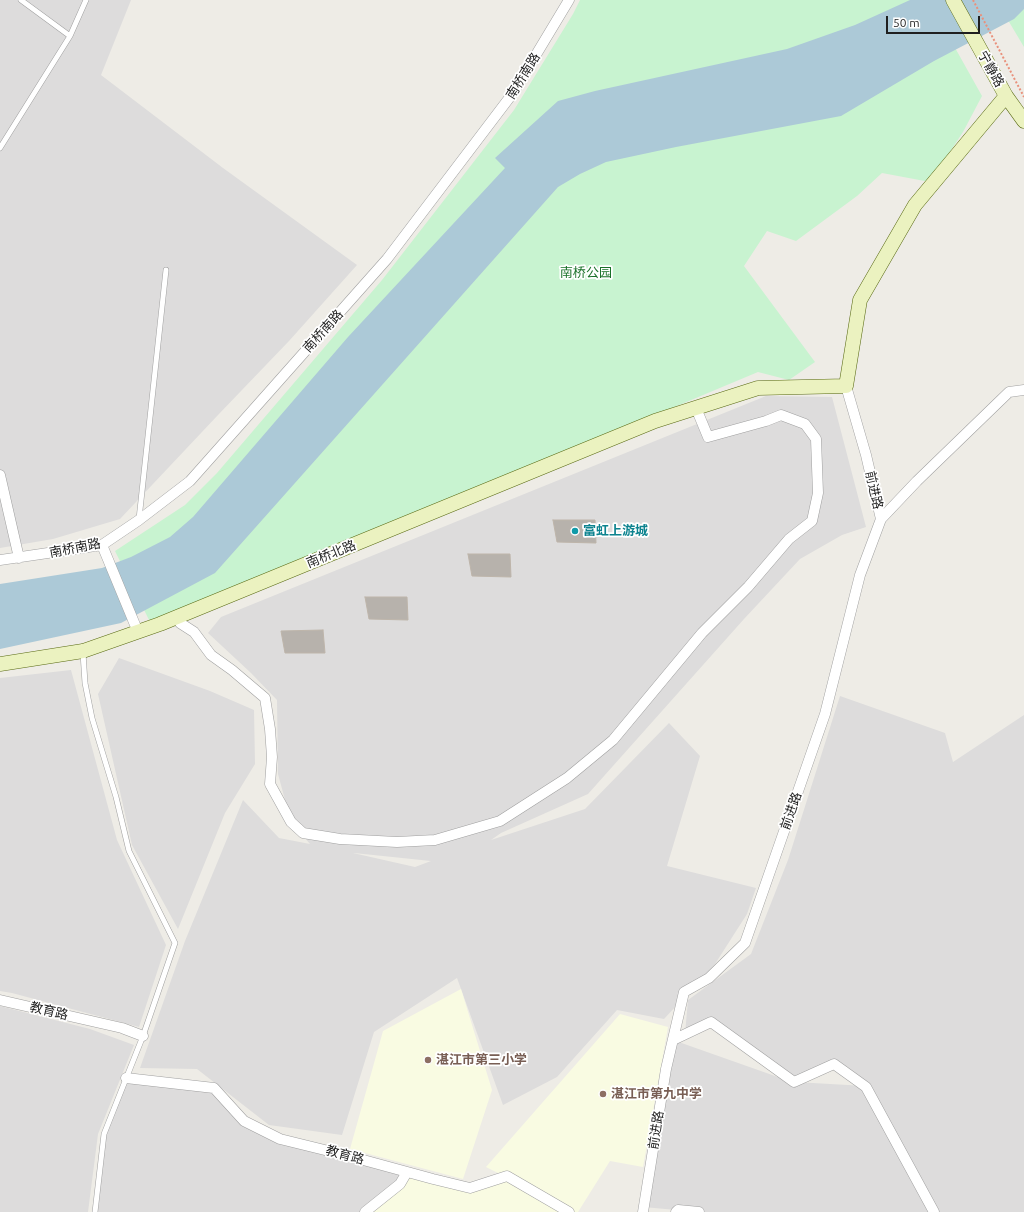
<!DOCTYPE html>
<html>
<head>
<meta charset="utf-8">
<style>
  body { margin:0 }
  #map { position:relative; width:1024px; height:1212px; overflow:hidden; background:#eeece6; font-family:Ubuntu,sans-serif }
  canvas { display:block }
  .scale { position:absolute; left:886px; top:16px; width:94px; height:18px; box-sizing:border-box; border:2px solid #1f1f1f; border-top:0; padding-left:5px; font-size:12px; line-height:14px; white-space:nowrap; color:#1f1f1f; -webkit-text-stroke:3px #fff; paint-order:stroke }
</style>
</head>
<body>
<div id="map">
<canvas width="1024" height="1212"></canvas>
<div class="scale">50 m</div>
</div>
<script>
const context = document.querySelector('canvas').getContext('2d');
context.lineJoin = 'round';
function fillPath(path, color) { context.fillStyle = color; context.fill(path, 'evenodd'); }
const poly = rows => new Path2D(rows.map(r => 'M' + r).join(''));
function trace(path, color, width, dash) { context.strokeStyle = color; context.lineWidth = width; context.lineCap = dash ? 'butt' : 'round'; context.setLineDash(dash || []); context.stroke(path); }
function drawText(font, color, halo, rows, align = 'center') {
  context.font = font + ' Ubuntu,"Noto Sans SC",sans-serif'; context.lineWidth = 3.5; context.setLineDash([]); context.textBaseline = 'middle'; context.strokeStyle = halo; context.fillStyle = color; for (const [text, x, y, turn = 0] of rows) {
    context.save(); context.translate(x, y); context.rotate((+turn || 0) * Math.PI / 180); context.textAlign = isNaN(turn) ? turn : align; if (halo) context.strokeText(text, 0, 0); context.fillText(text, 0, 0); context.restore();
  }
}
fillPath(poly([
  [0,0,131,0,101,75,223,168,357,265,289,341,218,415,120,519,53,539,0,548],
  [766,396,832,397,866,527,842,535,800,559,744,619,588,794,501,833,491,840,585,809,669,723,700,756,667,866,756,888,747,914,715,964,664,1019,617,1010,557,1077,503,1105,457,978,374,1032,342,1135,269,1125,197,1069,140,1068,185,941,243,800,279,838,310,844,291,822,278,774,277,700,251,673,208,633,221,617],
  [353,853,354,853,431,861,415,867],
  [119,658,210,691,254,710,255,764,225,813,178,929,132,845,98,694],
  [71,670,117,840,166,945,139,1027,12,993,0,991,0,678],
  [840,696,945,733,953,762,1024,715,1024,1212,699,1212,643,1207,673,1040,792,1082,711,1022,685,1034,688,1000,751,954,788,860],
  [834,1064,865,1086,795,1082],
  [0,1006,90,1029,134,1045,98,1134,88,1212,0,1212],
  [126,1078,214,1088,244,1121,280,1139,407,1172,365,1212,96,1212,104,1134]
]), '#dddcdc');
fillPath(poly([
  [461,989,492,1090,463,1179,350,1149,383,1031],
  [620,1014,668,1027,643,1167,610,1161,578,1212,365,1212,407,1172,470,1188,504,1176,486,1167]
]), '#f9fbe2');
fillPath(poly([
  [580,0,926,0,930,3,982,96,963,132,930,182,882,173,857,196,796,241,767,231,744,266,815,362,789,380,758,372,152,626,115,551,185,505,217,473,382,280,514,110,573,14],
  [996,0,1024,0,1024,47]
]), '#c8f3d0');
fillPath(poly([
  [910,0,1024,0,1024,9,1014,19,934,61,841,116,676,147,606,162,580,174,558,187,215,573,121,623,0,649,0,584,102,568,131,557,170,537,193,517,348,337,505,168,495,158,558,101,595,91,787,49,855,25]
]), '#acc9d7');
const building = poly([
  [553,520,595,520,596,543,557,542,553,520],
  [468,554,510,554,511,577,472,576,468,554],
  [365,597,407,597,408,620,369,619,365,597],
  [323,630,325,653,285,653,281,631,323,630]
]);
fillPath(building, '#b7b2ac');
trace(building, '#beb5aa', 1);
const lane = poly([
  [21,0,70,36],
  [0,148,70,36,86,0],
  [139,519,166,270],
  [83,653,85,683,92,718,116,797,129,851,175,943,143,1036,104,1134,95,1212]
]);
const street = poly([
  [0,475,19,558],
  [881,519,917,481,1009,392,1024,390],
  [102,545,138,632],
  [0,560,102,545,139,520,190,481,387,259,513,93,569,0],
  [180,623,194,632,211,655,232,670,265,698,270,729,272,757,270,784,291,822,303,833,340,839,397,842,435,840,500,821,567,778,613,740,702,633,748,587,789,539,812,521,818,493,816,439,805,424,781,415,766,421,708,437,696,408],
  [0,1000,122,1028,143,1036],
  [673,1040,711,1022,794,1082,834,1064,866,1087,934,1212],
  [126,1078,214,1088,244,1121,280,1139,345,1155,433,1179,470,1188,507,1176,569,1212],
  [365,1212,400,1184,407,1172],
  [643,1212,666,1069,684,992,709,978,745,943,825,714,860,575,881,519,866,455,846,386],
  [676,1212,678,1210,699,1212]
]);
const secondary = poly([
  [953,0,1006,96],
  [0,664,83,651,160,624,655,421,758,388,846,386,860,300,915,205,1006,96,1024,121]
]);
trace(lane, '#a0a0a0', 6);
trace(street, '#a0a0a0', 11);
trace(secondary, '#586912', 15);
trace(poly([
  [973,0,1024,97]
]), '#e9917c', 2, [2, 2]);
trace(lane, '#fff', 5);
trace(street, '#fff', 10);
trace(secondary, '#ebf2c0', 14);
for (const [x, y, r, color] of [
  [575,531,4,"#0f9aa8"],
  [428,1060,4,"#8d6e63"],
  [603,1094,4,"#8d6e63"]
]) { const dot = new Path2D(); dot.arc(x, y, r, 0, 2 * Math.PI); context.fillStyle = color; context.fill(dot); trace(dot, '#fff', 1.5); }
drawText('13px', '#1f1f1f', '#fff', [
  ["宁静路",991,69,61],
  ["南桥南路",523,76,-58],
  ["南桥南路",323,331,-48],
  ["前进路",874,490,77],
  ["南桥南路",75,548,-11],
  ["南桥北路",331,554,-22],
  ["前进路",791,811,-71],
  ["教育路",49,1011,13],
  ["前进路",656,1130,-81],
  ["教育路",345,1155,15]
]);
drawText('13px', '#197028', '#fff', [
  ["南桥公园",586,273]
]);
drawText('bold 13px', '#0d838f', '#fff', [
  ["富虹上游城",583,531]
], 'left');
drawText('bold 13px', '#785e54', '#fff', [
  ["湛江市第三小学",436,1060],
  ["湛江市第九中学",611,1094]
], 'left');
</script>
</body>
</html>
